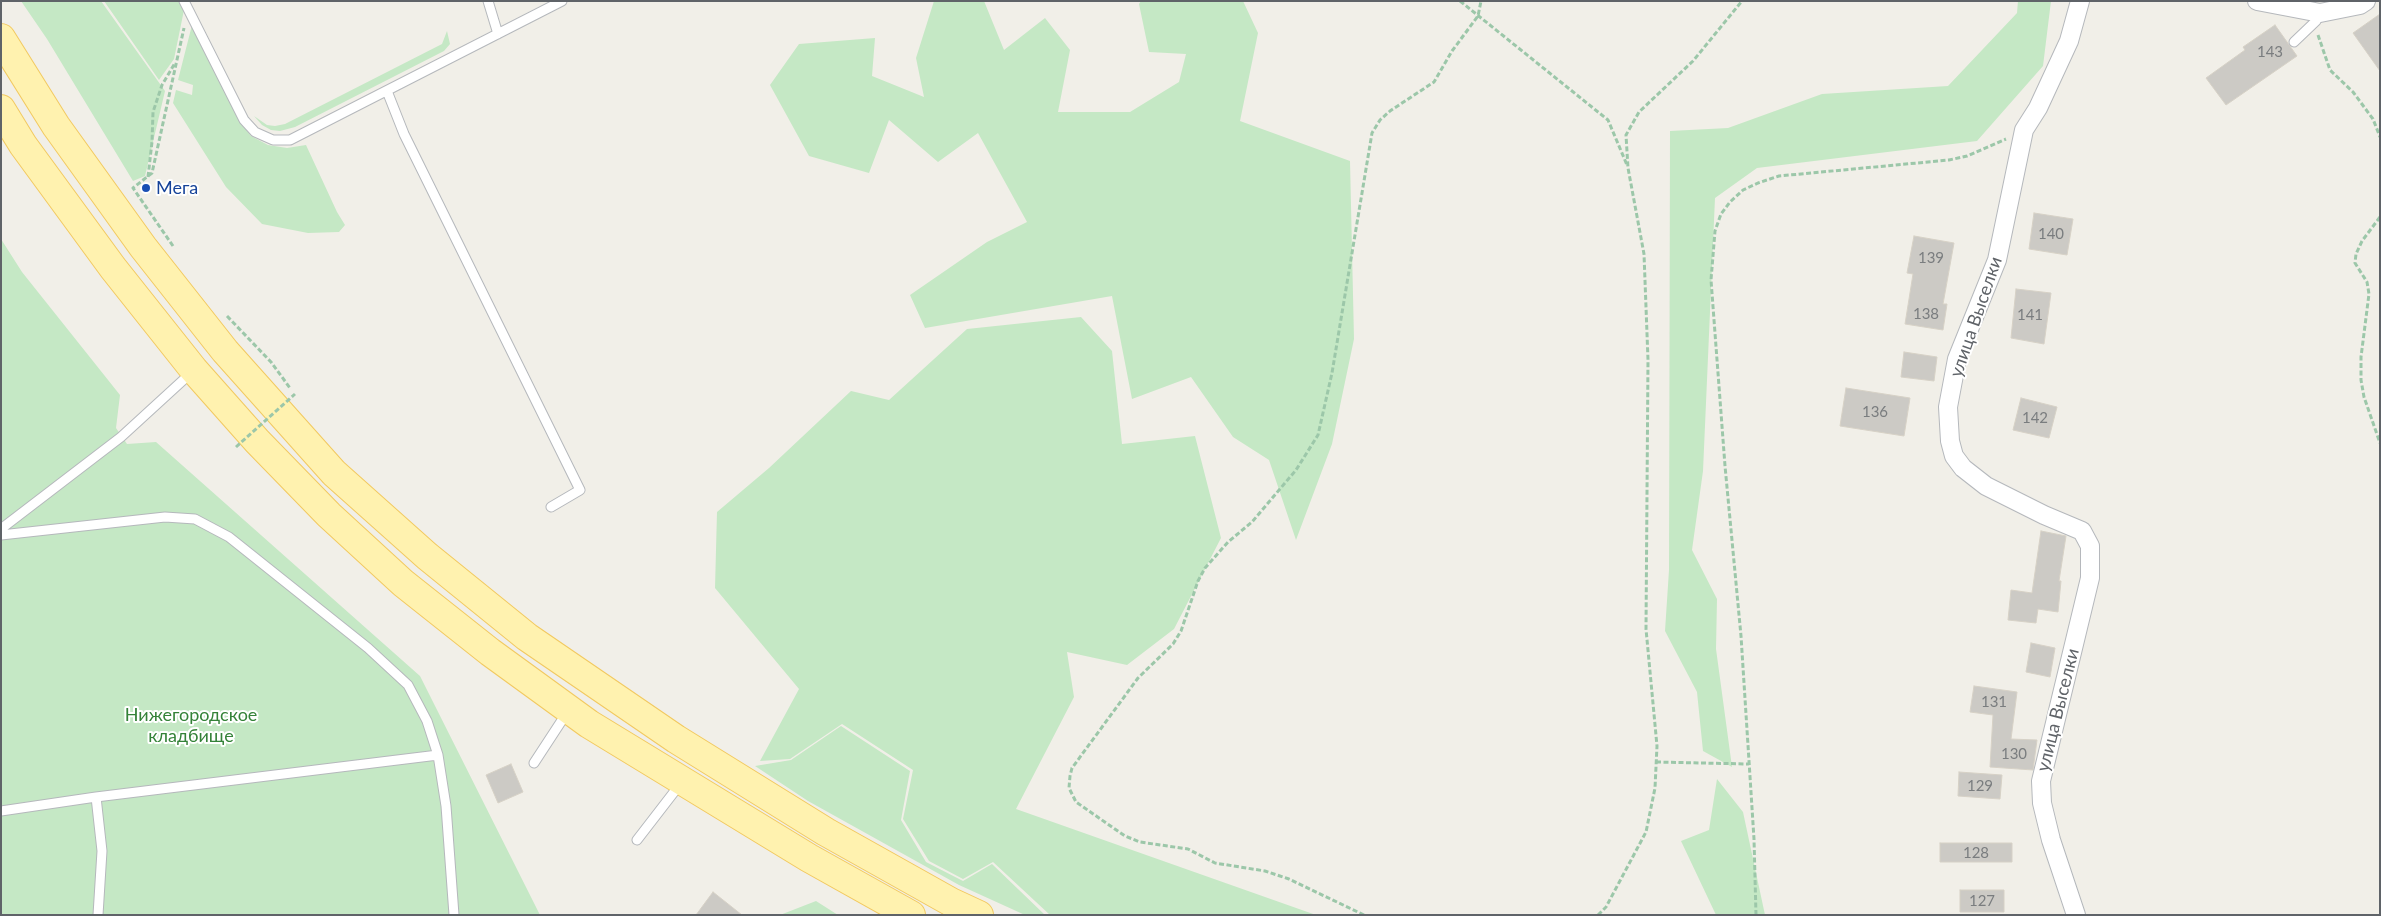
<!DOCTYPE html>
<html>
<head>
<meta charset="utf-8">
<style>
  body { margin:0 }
  #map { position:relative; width:2381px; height:916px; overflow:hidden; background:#f1efe8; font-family:Lato,sans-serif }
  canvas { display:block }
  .frame { position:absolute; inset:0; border:2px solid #5f6368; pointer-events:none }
</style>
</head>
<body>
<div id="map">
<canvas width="2381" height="916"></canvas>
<div class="frame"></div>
</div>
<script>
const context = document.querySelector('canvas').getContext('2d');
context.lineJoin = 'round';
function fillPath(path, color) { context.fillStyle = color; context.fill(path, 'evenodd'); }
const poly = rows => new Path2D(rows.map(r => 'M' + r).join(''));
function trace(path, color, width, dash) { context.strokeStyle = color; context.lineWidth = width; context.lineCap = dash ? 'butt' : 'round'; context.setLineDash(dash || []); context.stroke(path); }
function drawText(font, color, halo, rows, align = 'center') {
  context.font = font + ' Lato,sans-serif'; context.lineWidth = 4; context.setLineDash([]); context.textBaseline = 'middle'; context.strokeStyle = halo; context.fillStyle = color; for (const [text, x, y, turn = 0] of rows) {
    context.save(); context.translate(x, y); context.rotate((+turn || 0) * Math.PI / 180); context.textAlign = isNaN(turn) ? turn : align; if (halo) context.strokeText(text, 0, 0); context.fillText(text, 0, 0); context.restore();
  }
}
fillPath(poly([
  [21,1,101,1,165,91,145,176,133,181,47,39],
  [104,1,180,1,184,10,174,59,159,80],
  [934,1,984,1,1004,50,1045,18,1070,50,1058,112,1130,112,1179,82,1186,54,1149,52,1139,4,1141,1,1243,1,1258,33,1240,121,1350,161,1354,339,1332,444,1296,540,1269,460,1233,437,1191,377,1132,399,1112,296,925,328,910,295,987,242,1027,222,978,133,938,162,889,120,869,173,809,156,770,85,799,44,875,38,872,76,924,97,916,58],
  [2018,1,2051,1,2043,66,1977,141,1757,168,1715,198,1703,471,1692,550,1717,599,1716,649,1732,767,1703,751,1697,692,1665,631,1669,570,1670,131,1728,128,1822,94,1948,86,2017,13],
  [192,25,242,124,251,136,268,145,287,148,306,145,337,212,345,225,339,232,308,233,262,224,226,187,173,103,176,90,192,95,193,85,178,80],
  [447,31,450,44,444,51,295,127,280,131,271,130,262,125,254,116,267,125,275,126,285,124,442,44],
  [1,239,22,272,120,395,116,428,127,444,156,442,420,676,540,915,1,915],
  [1081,317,1112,351,1122,444,1195,436,1221,538,1174,629,1127,665,1067,652,1074,697,1016,809,1316,915,1050,915,993,862,963,879,929,861,903,819,913,770,842,724,790,759,760,761,799,689,715,588,717,512,769,468,851,391,889,400,967,329],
  [841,726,910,771,901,820,926,862,963,881,992,864,1045,915,1025,915,959,885,808,801,755,766,791,760],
  [1717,779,1743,812,1765,915,1716,915,1681,841,1709,830],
  [816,901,838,915,780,915]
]), '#c5e8c5');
const building = poly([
  [2380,14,2380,71,2353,33,2380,14],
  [2275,25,2297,56,2226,105,2206,78,2245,50,2243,47,2275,25],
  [2034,213,2073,219,2067,255,2029,249,2034,213],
  [1914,236,1954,243,1943,304,1947,304,1943,330,1905,324,1913,274,1907,273,1914,236],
  [2016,289,2051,293,2044,344,2011,338,2016,289],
  [1904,352,1937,357,1934,381,1901,377,1904,352],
  [1846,388,1910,398,1904,436,1840,426,1846,388],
  [2021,398,2057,407,2049,438,2013,430,2021,398],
  [2041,531,2066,536,2059,581,2061,581,2058,612,2038,609,2036,623,2008,620,2011,590,2032,593,2041,531],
  [2031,643,2055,648,2050,677,2026,672,2031,643],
  [1974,686,2017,692,2011,739,2037,740,2033,770,1990,767,1993,715,1970,712,1974,686],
  [511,764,523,792,498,803,486,775,511,764],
  [1959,772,2002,775,2000,799,1958,796,1959,772],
  [1940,843,2012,843,2012,862,1940,862,1940,843],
  [1960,890,2004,890,2004,912,1960,912,1960,890],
  [713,892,742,915,696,915,713,892]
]);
fillPath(building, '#cccac5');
trace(building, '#d6d1c6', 1);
const service = poly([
  [184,1,244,120,255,132,273,140,290,140,562,1],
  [488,1,498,34],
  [2294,42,2316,21,2320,13],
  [387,91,404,134,580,490,551,507],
  [1,529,121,437,192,372],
  [1,535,165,517,195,519,229,537,368,648,408,685,427,721,438,755,446,806,454,915],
  [534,763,568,711],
  [96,797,102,851,98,915],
  [1,811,96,797,438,755],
  [637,840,681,783]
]);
const minor = poly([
  [2257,1,2320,13,2360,5,2366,1],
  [2076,915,2051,840,2042,803,2041,781,2090,578,2090,546,2082,531,2044,515,1986,486,1963,468,1954,456,1950,441,1948,407,1957,359,1997,260,2024,130,2038,108,2069,41,2080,1]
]);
const primary = poly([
  [1,38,56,126,143,247,225,351,334,473,427,556,527,637,676,739,826,832,951,902,979,915],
  [1,109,23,145,113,268,194,370,257,441,329,515,403,583,490,652,589,724,809,858,911,915]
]);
trace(service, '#b5b8bc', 11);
trace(minor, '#b5b8bc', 20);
trace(primary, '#f2c960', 30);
trace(poly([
  [1460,1,1608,120,1627,165],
  [2318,35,2330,70,2353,92,2373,119,2380,137],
  [148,177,152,142,153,112,162,85,175,63],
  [2380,217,2362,241,2356,254,2355,263,2367,282,2369,294,2361,357,2361,380,2364,397,2380,443],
  [173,246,133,188,152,173,184,28],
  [227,316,271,362,290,388],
  [1656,762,1749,764],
  [1364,915,1289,879,1265,871,1215,863,1188,849,1140,842,1125,836,1076,802,1069,788,1070,776,1072,768,1138,678,1173,644,1181,631,1198,581,1205,568,1228,542,1252,522,1296,470,1318,435,1332,373,1372,133,1380,120,1390,111,1434,82,1452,51,1478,16,1481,1],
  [1598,915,1606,907,1646,832,1655,788,1657,746,1646,629,1648,360,1644,254,1628,168,1626,135,1639,112,1693,61,1742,1],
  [1756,915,1754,839,1741,636,1725,466,1711,280,1715,231,1721,214,1730,202,1743,190,1758,183,1779,176,1949,160,1967,156,2006,139]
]), '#9cc7a9', 3, [5, 2.5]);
trace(service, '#fff', 9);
trace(minor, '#fff', 18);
trace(primary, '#fff2af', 28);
trace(poly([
  [236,447,295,394]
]), '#9cc7a9', 3, [5, 2.5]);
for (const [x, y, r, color] of [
  [146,188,5,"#1a4fb4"]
]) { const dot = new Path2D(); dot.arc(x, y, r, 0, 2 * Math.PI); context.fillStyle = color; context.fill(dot); trace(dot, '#fff', 2); }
drawText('15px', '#7a7d7f', null, [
  ["143",2270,52],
  ["140",2051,234],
  ["139",1931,258],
  ["138",1926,314],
  ["141",2030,315],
  ["136",1875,412],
  ["142",2035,418],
  ["131",1994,702],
  ["130",2014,754],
  ["129",1980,786],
  ["128",1976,853],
  ["127",1982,901]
]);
drawText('18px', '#164399', '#fff', [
  ["Мега",156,188]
], 'left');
drawText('18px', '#5f6368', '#fff', [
  ["улица Выселки",1976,317,-71],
  ["улица Выселки",2058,710,-76]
]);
drawText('18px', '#348238', '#fff', [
  ["Нижегородское",191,715],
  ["кладбище",191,736]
]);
</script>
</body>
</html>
